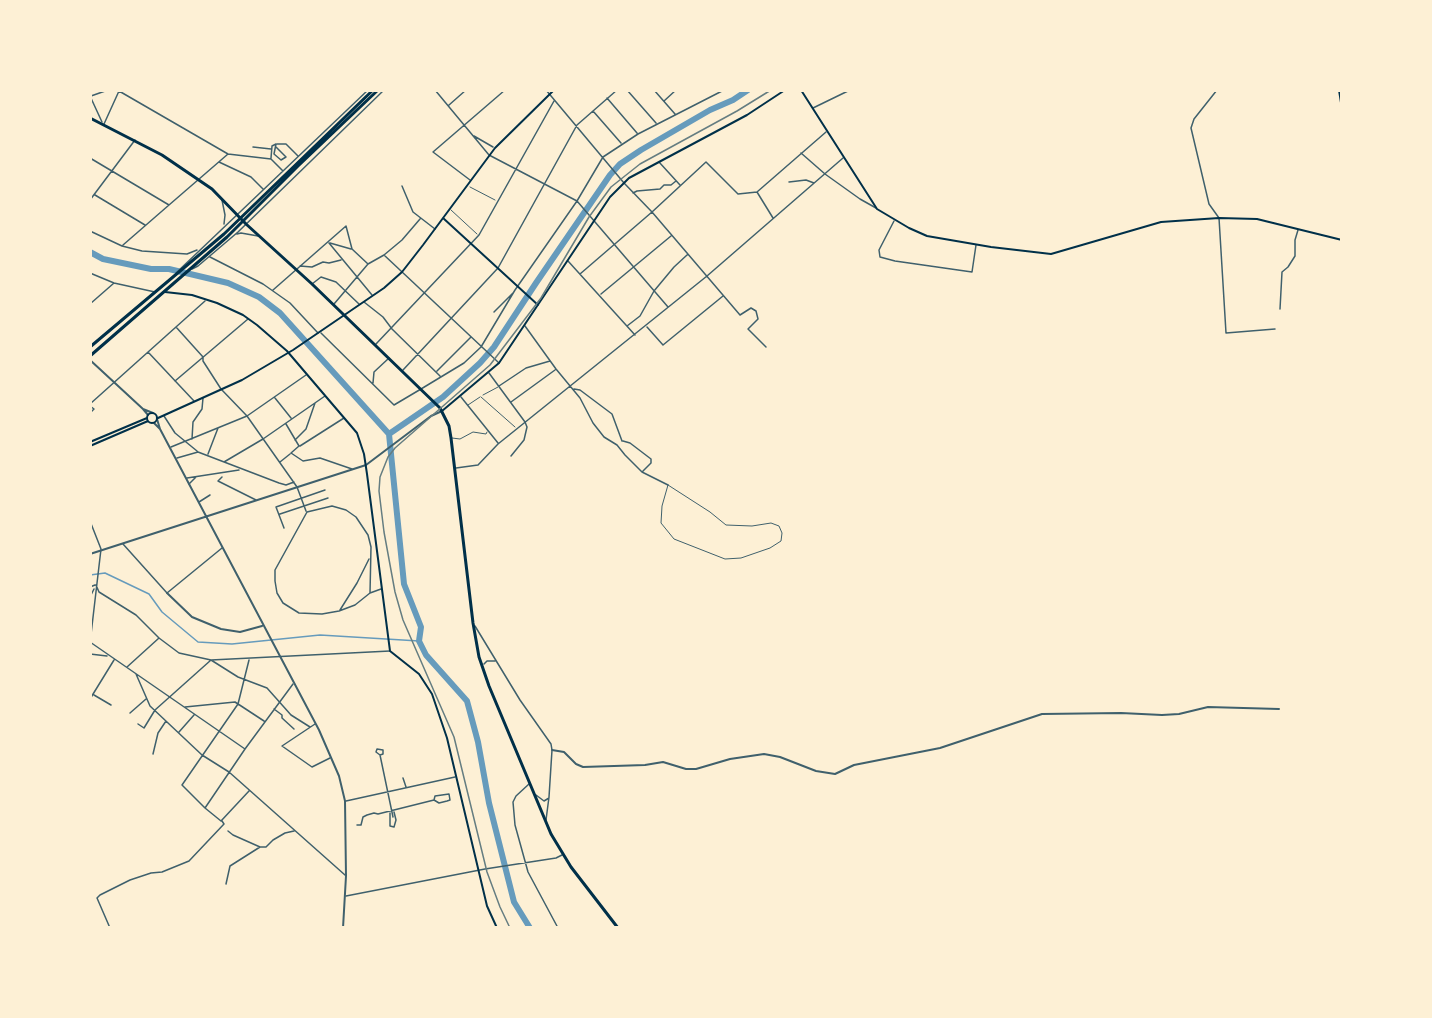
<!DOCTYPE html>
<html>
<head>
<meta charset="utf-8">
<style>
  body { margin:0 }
  #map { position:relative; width:1432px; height:1018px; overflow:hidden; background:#fdf0d5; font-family:Lora,serif }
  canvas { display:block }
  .frame { position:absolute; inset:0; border:92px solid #fdf0d5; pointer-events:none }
</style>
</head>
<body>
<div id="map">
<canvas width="1432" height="1018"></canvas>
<div class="frame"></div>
</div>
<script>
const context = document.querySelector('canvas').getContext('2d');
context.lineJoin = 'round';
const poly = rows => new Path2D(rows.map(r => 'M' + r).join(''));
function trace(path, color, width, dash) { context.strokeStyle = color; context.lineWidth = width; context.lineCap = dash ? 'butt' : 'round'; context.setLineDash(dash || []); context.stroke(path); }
trace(poly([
  [90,575,105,573,149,594,162,612,198,642,232,644,320,635,419,641]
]), '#669bbc', 1.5);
trace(poly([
  [90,252,103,259,151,269,169,269,228,283,259,297,280,313,389,434,404,584,421,627,419,641,426,655,467,701,478,742,489,803,514,902,530,928],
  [389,434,443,397,480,363,494,347,536,283,610,175,620,164,641,150,710,110,733,100,748,90]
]), '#669bbc', 6);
trace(poly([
  [470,187,495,200],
  [451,210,477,234],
  [483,395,498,387],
  [481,397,515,427],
  [468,405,480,397],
  [452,438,460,439,473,432,486,434,487,432],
  [668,485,710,512,726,525,752,526,771,523,779,526,782,533,781,541,770,548,741,558,725,559,674,539,661,523,662,506,668,485]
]), '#3f606c', 1);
trace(poly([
  [435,90,489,155,577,201,668,307],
  [546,90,624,183,652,212,740,315,751,308,756,311,758,319,748,329,766,347],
  [627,90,656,123],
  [654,90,675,114],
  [1217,90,1194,119,1191,128,1209,204,1219,218,1226,333,1275,329],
  [90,96,102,122],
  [91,96,108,90],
  [607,98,637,133],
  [664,101,676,90],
  [449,105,466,90],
  [813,108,850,90],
  [593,111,621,143],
  [104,124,119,91,228,154,271,159,283,171],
  [474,136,493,147],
  [277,144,286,144,298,156],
  [253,147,271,149],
  [801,153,825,174,860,199,876,208],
  [90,158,169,205,228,154],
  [271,158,272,146,276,144,274,154,281,160,286,157,276,147],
  [219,162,251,177,263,189],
  [659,162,680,185],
  [470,180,433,152,505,90],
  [789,182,806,180,814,183],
  [402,186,413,212,435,229],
  [757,192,826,132],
  [633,193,637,191,660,189,664,185,671,185,676,181],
  [95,195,145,225],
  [90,200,135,140],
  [222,200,225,215,224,224],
  [894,221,879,250,880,257,895,261,972,272,976,245],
  [90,231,122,246,142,251,187,254,197,250],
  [237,234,241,233,258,236],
  [329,243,372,295],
  [330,243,351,249],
  [123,245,169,205],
  [384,255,499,363],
  [210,257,263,284,290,303,318,333],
  [568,261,635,335],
  [300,266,312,267,323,262,329,263,341,260],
  [192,269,198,266,238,232,384,90],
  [90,273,114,283,155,292],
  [176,273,368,90],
  [580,274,652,212,706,162,738,194,757,192,773,218],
  [312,284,321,277,336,282,359,304],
  [273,290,346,226,352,249,368,264],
  [601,294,671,236],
  [364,302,383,317,392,329,440,376],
  [90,304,114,283],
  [334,304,368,264,384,255,402,240,420,219],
  [1280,309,1282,272,1288,267,1295,256,1295,240,1298,230],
  [494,312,513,293],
  [525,326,556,369,580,398,593,423,604,437,617,445,625,455,642,472,668,485],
  [627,326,640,316,654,291,674,267,687,255],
  [176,327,203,357,203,361,221,389,247,416,297,487,306,511],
  [647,327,663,345,723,296],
  [321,333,394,405,421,389,464,363,481,347,515,290,577,201,603,157,638,134,724,90],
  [376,344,479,235,554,101],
  [148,352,194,401],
  [403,370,498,268,577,125,617,90],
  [437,371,471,337],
  [489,373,525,422,527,427,524,440,511,456],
  [175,381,248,319],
  [373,383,374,372,389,358],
  [499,386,526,368,550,361],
  [574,389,580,390,612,414,622,441],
  [461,397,498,443],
  [275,398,291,418],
  [511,402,555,370],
  [90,404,205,301],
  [90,406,94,409,90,413],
  [164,416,175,433,197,451],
  [286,424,299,446,291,453,303,461,320,458,352,469],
  [192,439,193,422,202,409,203,398],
  [295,440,306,429,315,403],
  [623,441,630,443,651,459,651,463,643,471],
  [300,446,344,418],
  [171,447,247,416,306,375],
  [208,454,218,428],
  [177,458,198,452,279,483,286,485,294,482],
  [224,462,263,439,325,396],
  [280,462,290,454],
  [456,468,478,465,498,444,707,276,843,158],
  [222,477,218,481,256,500],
  [187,478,239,470],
  [189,484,196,477],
  [199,502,210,495],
  [280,514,328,498],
  [90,521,101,549,90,643],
  [284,528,276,507,325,490],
  [123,544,167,593,222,548],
  [96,585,99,592,136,615,159,638,179,653,211,660,390,651],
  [90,587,95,585],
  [370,593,355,605,339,611,322,614,299,613,283,603,277,593,275,581,275,570,307,512,332,506,346,510,356,517,368,535,371,547,370,593,381,589],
  [90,597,94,589],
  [340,610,357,583,369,559],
  [475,626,520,700,551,744,552,750,549,797,546,820],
  [90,642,245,749],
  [90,654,107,656],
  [484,664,487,661,495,661],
  [127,667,159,638],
  [136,674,150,706,202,755,229,772,345,875],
  [94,695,111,705],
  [90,699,114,660],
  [185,707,235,702,264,721],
  [274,709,282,715,282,718,294,729],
  [130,713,146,699],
  [138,724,144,728,155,710,211,660,238,677,267,688,291,715,310,727],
  [315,724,282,746,312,767,330,758],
  [179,732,194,715],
  [153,754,158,733,166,721],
  [380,755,383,754,383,750,377,749,376,752,380,755,393,817],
  [403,778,406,787],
  [529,784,516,796,513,802,515,825,528,872,558,928],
  [249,791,221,821,205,808,182,785,238,704,249,660],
  [536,795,544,801,549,798],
  [346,801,455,777],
  [205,808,245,749,293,684],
  [390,813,390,826,394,827,396,820,394,812],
  [357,825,361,825,363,817,367,815,374,813,378,814,434,800,439,803,447,801,450,800,449,794,435,796,434,800],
  [228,831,233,835,260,847,266,847,273,840,285,833,294,831],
  [226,884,230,866,260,847],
  [346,896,485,869,556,858,562,855],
  [110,928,97,898,100,895,130,880,151,873,162,872,189,861,224,824,222,821]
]), '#3f606c', 1.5);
trace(poly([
  [90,360,143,409],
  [148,415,143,409,153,413],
  [154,423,160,429,157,419],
  [160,429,319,730,339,776,345,801,346,876,343,928],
  [90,554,366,465,431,416,442,411],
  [167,593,192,617,221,629,240,632,262,626],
  [552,750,564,752,576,764,583,767,645,765,663,762,686,769,696,769,730,759,764,754,780,757,816,771,835,774,854,765,940,748,1042,714,1121,713,1162,715,1179,714,1208,707,1279,709]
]), '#3f606c', 2);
trace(poly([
  [801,90,877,209,909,228,927,236,991,247,1051,254,1161,222,1219,218,1257,219,1342,240],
  [1339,90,1342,109],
  [443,218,538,305],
  [165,292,192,295,217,303,243,315,257,325,287,351,357,433,364,454,367,474,390,651,419,674,432,694,447,738,487,906,497,928],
  [442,411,499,363,610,197,629,178,747,115,785,90],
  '147 418a5 5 0 1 1 10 0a5 5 0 1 1-10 0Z',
  [158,418,242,380,293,350,384,288,402,272,423,245,495,148,554,90],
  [90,442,147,418],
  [90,446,148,421]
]), '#003049', 2);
trace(poly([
  [90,118,162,155,212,189,246,224,312,284,440,408,449,426,451,438,473,623,479,657,489,686,551,834,571,867,618,928],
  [90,347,224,234,373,90],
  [90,356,227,237,298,166,378,90]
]), '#003049', 3);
trace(poly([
  [510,928,500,907,487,872,454,737,403,620,395,592,384,532,379,491,380,477,388,457,395,448,490,365,541,298,589,217,611,187,640,164,737,111,771,90]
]), '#657d81', 1.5);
</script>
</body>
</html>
